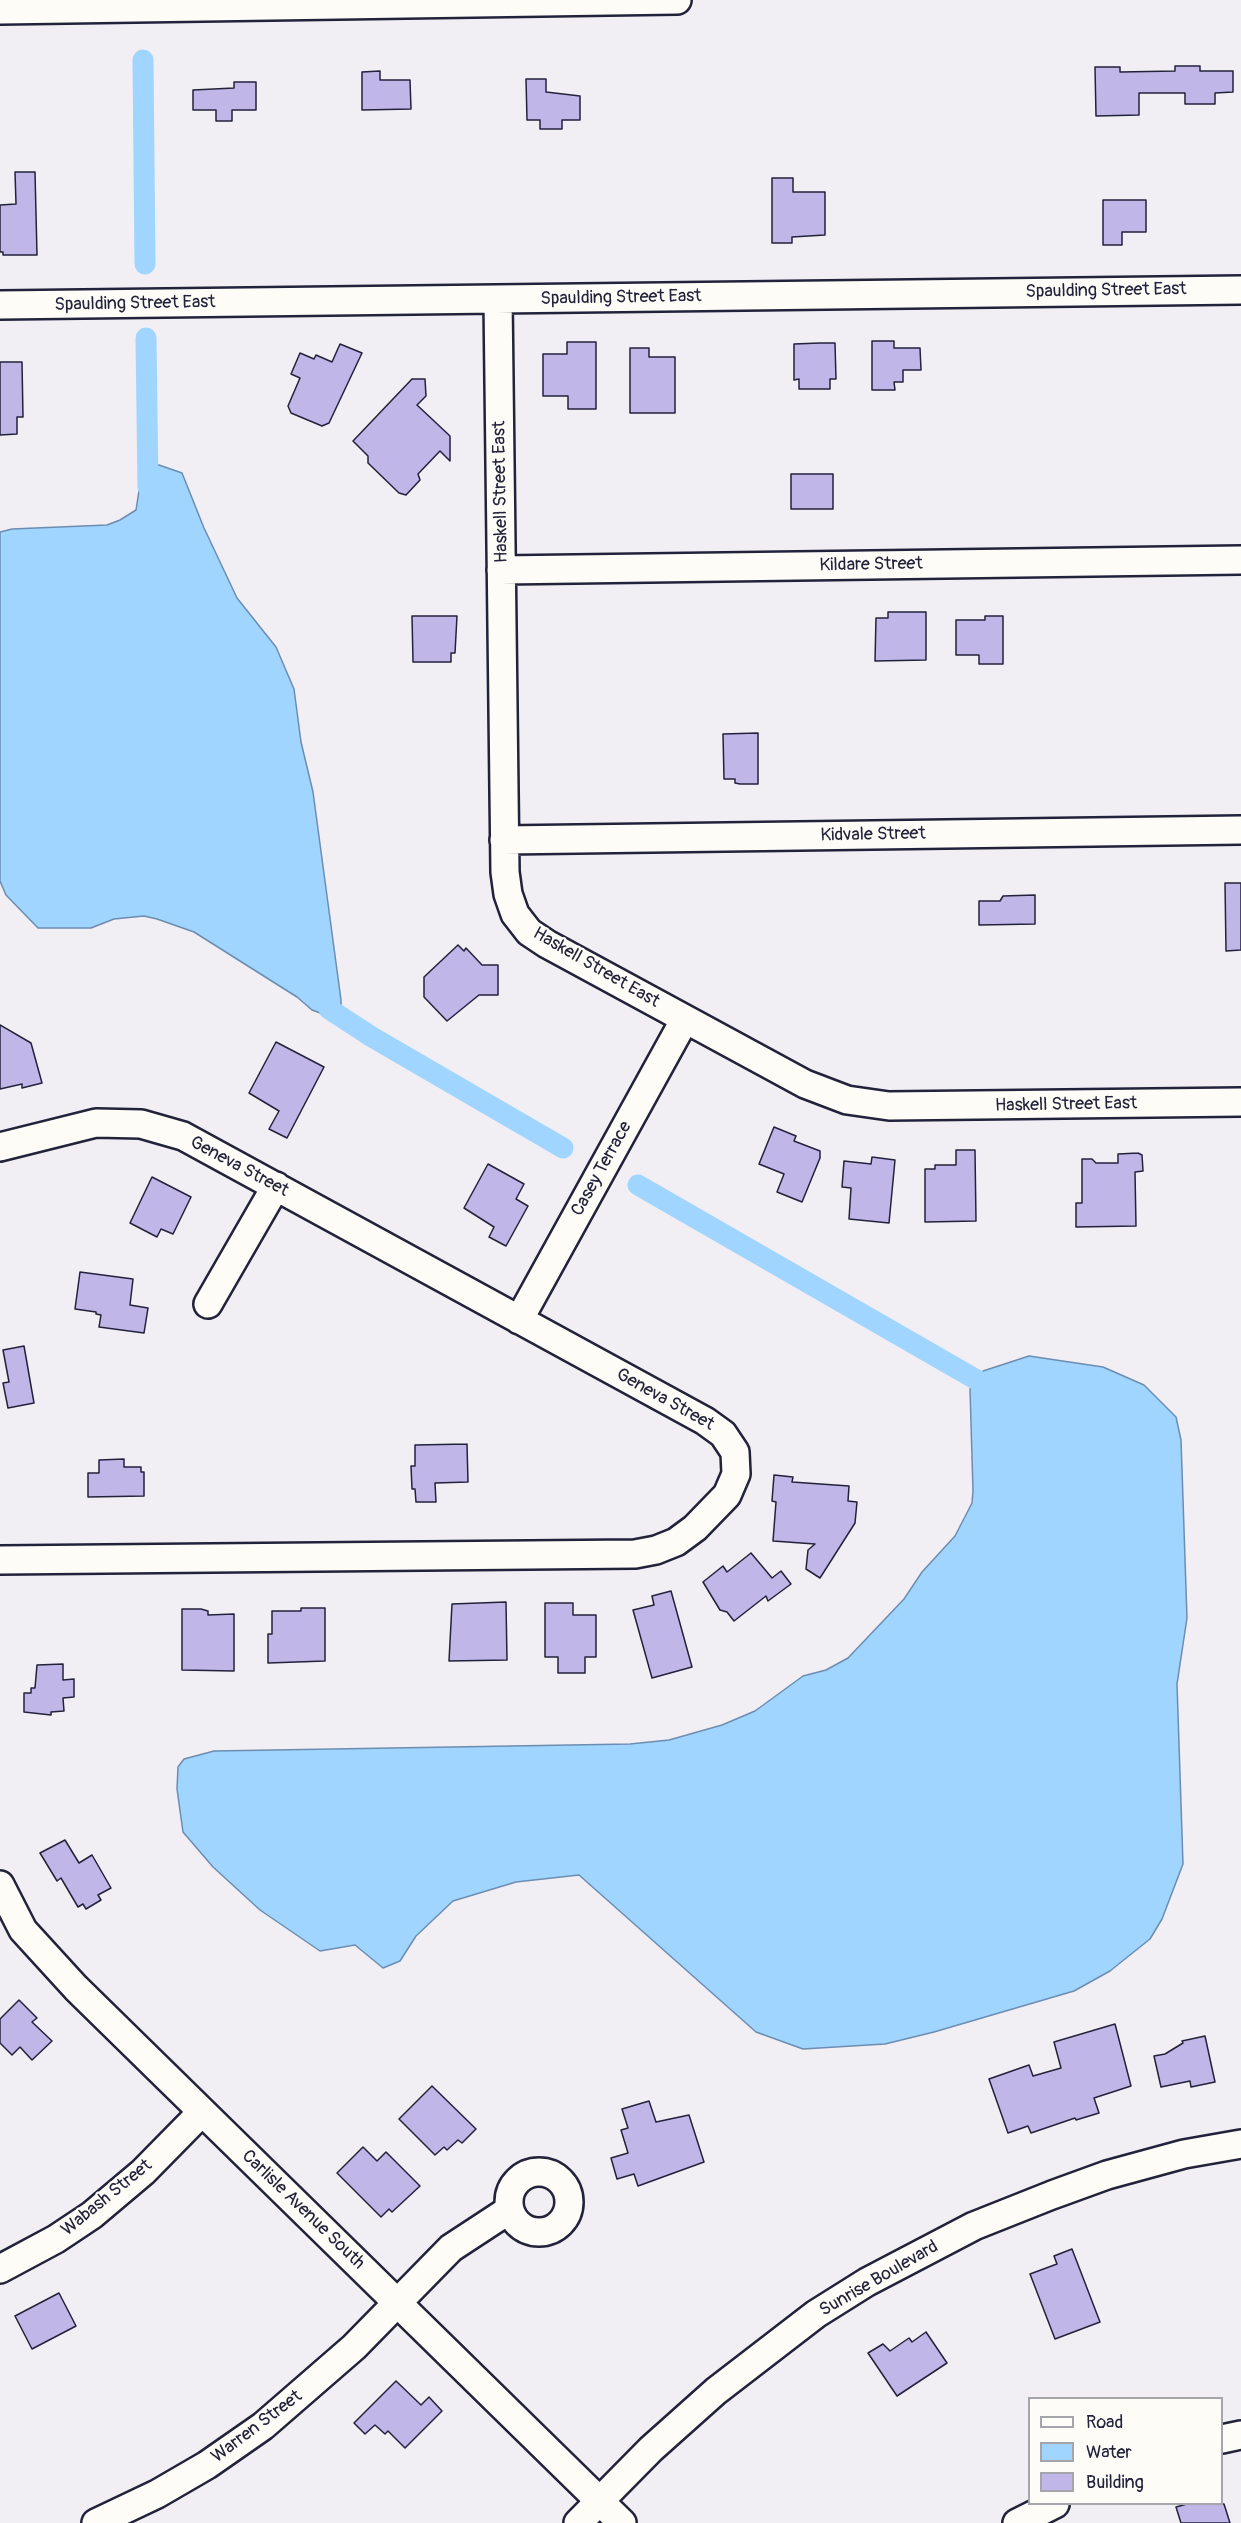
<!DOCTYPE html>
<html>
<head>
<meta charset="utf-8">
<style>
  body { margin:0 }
  #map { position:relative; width:1241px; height:2523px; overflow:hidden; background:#f1eef4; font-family:Pangolin,sans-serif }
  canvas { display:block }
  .legend { position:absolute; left:1028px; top:2397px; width:195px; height:108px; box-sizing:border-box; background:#fdfcf7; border:2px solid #a5a5ac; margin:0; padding:8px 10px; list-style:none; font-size:18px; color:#22223b }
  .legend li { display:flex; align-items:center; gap:12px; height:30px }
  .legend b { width:30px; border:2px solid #a5a5ac }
</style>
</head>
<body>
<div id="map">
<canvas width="1241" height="2523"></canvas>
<ul class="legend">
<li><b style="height:8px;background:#fdfcf7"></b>Road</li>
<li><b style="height:16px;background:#9fd5fe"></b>Water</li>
<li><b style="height:16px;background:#c1b6e8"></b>Building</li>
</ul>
</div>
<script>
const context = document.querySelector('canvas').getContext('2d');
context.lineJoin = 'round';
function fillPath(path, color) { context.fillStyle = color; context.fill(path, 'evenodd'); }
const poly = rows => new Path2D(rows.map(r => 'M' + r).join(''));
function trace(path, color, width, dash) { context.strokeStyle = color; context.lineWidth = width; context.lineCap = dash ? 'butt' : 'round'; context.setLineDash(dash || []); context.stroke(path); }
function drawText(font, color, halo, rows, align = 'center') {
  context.font = font + ' Pangolin,sans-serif'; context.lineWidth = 4.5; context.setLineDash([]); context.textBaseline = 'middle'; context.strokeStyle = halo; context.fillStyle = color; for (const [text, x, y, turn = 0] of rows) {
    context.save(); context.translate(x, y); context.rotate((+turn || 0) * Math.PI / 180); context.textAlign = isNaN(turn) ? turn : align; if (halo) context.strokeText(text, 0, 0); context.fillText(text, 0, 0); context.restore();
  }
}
const water = poly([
  [143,465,159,465,182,473,204,528,237,598,276,647,294,689,301,742,313,792,341,1000,341,1010,334,1018,312,1010,297,997,194,932,157,919,144,916,114,919,91,928,38,928,6,895,0,881,0,532,12,529,107,525,120,520,136,510,143,465],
  [1029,1356,1103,1367,1144,1385,1176,1417,1181,1440,1187,1618,1177,1684,1183,1864,1162,1919,1150,1939,1110,1971,1074,1991,934,2032,885,2044,803,2049,756,2032,579,1875,516,1882,453,1901,416,1936,400,1961,383,1968,355,1945,320,1951,260,1910,213,1867,183,1832,177,1789,178,1767,184,1759,214,1751,630,1744,669,1740,722,1725,755,1711,803,1676,826,1670,848,1658,904,1599,922,1572,955,1536,972,1503,973,1491,970,1389,983,1371,1029,1356]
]);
fillPath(water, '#9fd5fe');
trace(water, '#6d8db0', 1.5);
trace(poly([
  [143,60,145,264],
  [146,338,148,487],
  [329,1009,372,1037,563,1148],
  [638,1185,982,1383]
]), '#9fd5fe', 21);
const building = poly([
  [1175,66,1200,66,1200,71,1233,71,1233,92,1215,93,1215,104,1185,104,1185,93,1139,93,1139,115,1096,116,1095,67,1120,67,1120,72,1175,71,1175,66],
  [380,71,380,80,410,80,411,109,362,110,362,72,380,71],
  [526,79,546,79,546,92,580,96,580,120,562,120,562,129,540,129,540,120,527,120,526,79],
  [234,82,256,82,256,110,232,110,232,121,216,121,216,110,193,110,193,90,234,88,234,82],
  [15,172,35,172,37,255,3,255,3,252,0,252,0,205,16,204,15,172],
  [772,178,793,178,793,192,825,192,825,235,792,237,792,243,772,243,772,178],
  [1103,200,1146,200,1146,232,1122,232,1122,245,1103,245,1103,200],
  [872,341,894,341,894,348,920,348,921,370,903,370,903,382,894,382,895,390,872,390,872,341],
  [567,342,596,342,596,409,568,409,568,396,543,396,543,354,567,354,567,342],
  [820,343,835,343,836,379,830,379,830,389,799,389,799,379,794,380,794,344,820,343],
  [340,344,362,353,329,423,322,426,291,413,288,406,300,378,291,374,300,353,314,359,316,355,332,362,340,344],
  [630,348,649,348,649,357,675,357,675,413,630,413,630,348],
  [0,362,22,362,23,417,17,417,17,434,0,435,0,362],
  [412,379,425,379,426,396,417,405,450,436,450,461,440,451,418,474,420,480,406,495,399,493,368,463,368,456,353,441,412,379],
  [791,474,833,474,833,509,791,509,791,474],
  [888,612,926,612,926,660,875,661,876,618,888,618,888,612],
  [412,616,457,616,455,653,451,653,451,662,413,662,412,616],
  [985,616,1003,616,1003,664,979,664,979,655,956,655,956,620,985,620,985,616],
  [758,733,758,784,740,784,735,783,735,779,724,779,723,734,758,733],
  [1225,883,1241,883,1241,950,1226,951,1225,883],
  [1035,895,1035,924,979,925,979,901,1000,901,1003,896,1035,895],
  [458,945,464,951,466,948,482,965,498,965,498,995,479,995,447,1021,424,997,424,977,458,945],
  [0,1025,31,1043,42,1083,22,1088,22,1084,0,1089,0,1025],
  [276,1042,324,1067,287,1138,269,1129,279,1111,249,1093,276,1042],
  [774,1127,796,1136,794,1141,820,1151,820,1158,802,1202,777,1192,784,1174,759,1164,774,1127],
  [956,1150,975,1150,976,1221,925,1222,925,1169,935,1169,935,1165,956,1165,956,1150],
  [1138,1153,1142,1155,1143,1171,1135,1172,1136,1226,1076,1227,1076,1203,1082,1203,1082,1159,1092,1159,1096,1163,1118,1163,1118,1154,1138,1153],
  [872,1157,895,1160,889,1223,849,1219,851,1188,842,1187,844,1161,871,1164,872,1157],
  [488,1164,524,1184,516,1199,528,1206,506,1246,489,1237,494,1227,464,1208,488,1164],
  [152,1177,191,1197,173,1234,161,1229,157,1237,130,1223,152,1177],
  [80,1272,133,1279,130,1305,148,1308,144,1333,99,1327,101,1315,96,1314,96,1312,75,1309,80,1272],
  [24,1346,34,1403,8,1408,3,1383,9,1382,3,1350,24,1346],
  [467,1444,468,1482,435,1483,436,1502,416,1502,415,1489,412,1489,411,1466,415,1466,415,1445,467,1444],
  [124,1459,124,1467,141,1467,141,1472,144,1472,144,1496,88,1497,88,1473,99,1473,99,1460,124,1459],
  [774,1475,793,1477,792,1482,849,1486,848,1501,857,1502,855,1523,820,1578,806,1569,808,1550,815,1544,773,1541,776,1502,772,1501,774,1475],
  [751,1553,772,1578,781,1571,791,1584,768,1601,766,1596,734,1621,727,1612,720,1610,703,1582,723,1566,727,1572,751,1553],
  [671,1591,692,1667,652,1678,633,1610,654,1605,652,1596,671,1591],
  [506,1602,507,1660,449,1661,452,1604,506,1602],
  [545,1603,573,1603,573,1615,596,1615,596,1657,585,1657,585,1673,558,1673,558,1657,545,1657,545,1603],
  [301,1608,325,1608,325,1661,268,1663,268,1634,272,1634,272,1611,301,1611,301,1608],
  [182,1609,201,1609,208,1611,208,1615,234,1614,234,1671,182,1670,182,1609],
  [63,1664,63,1680,74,1679,74,1697,63,1698,64,1711,51,1712,51,1715,24,1712,24,1693,31,1693,31,1688,35,1688,37,1665,63,1664],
  [65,1840,79,1863,92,1855,111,1888,98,1895,101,1900,86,1909,83,1904,78,1907,61,1878,57,1881,40,1853,65,1840],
  [19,2000,37,2018,32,2022,52,2041,32,2060,20,2047,12,2055,0,2043,0,2019,19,2000],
  [1115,2024,1131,2086,1094,2098,1099,2113,1076,2120,1075,2118,1031,2133,1028,2126,1008,2133,989,2079,1029,2065,1033,2076,1061,2068,1054,2042,1115,2024],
  [1205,2036,1215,2082,1191,2087,1190,2081,1161,2087,1154,2056,1165,2054,1183,2043,1182,2041,1205,2036],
  [432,2086,476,2129,462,2143,458,2140,447,2150,444,2147,435,2155,399,2119,432,2086],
  [649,2101,656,2122,689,2115,704,2162,638,2186,634,2174,617,2179,611,2158,628,2153,621,2130,628,2128,622,2109,649,2101],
  [363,2147,377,2161,386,2152,420,2186,392,2212,389,2209,381,2217,337,2173,363,2147],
  [1072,2249,1100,2322,1055,2339,1030,2274,1057,2264,1054,2256,1072,2249],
  [59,2293,76,2326,32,2349,15,2316,59,2293],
  [926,2332,947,2363,897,2396,868,2353,883,2344,890,2351,909,2338,912,2342,926,2332],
  [396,2381,421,2405,429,2397,442,2411,405,2448,388,2431,385,2434,375,2425,365,2434,354,2423,396,2381],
  [1187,2504,1224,2504,1230,2523,1181,2523,1176,2507,1187,2504]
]);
fillPath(building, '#c1b6e8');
trace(building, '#22223b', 1.5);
const minor = poly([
  [0,10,677,0],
  [498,299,505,872,508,894,515,914,529,932,547,944,805,1084,847,1100,889,1106,1241,1102],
  [0,305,1241,290],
  [501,570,1241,560],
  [504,840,1241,830],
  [0,1147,96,1123,141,1124,183,1136,705,1421,723,1434,735,1452,736,1474,727,1495,695,1528,676,1542,656,1550,635,1554,0,1560],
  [208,1304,276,1186],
  [519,1320,685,1019],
  [0,1885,23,1930,76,1988,622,2523],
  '509 2202a30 30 0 1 1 60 0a30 30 0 1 1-60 0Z',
  [0,2269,56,2239,92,2215,143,2172,202,2112],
  [1222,2439,1241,2435],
  [96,2523,157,2494,207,2465,263,2426,354,2347,451,2248,509,2210],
  [578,2523,651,2449,716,2391,816,2314,867,2282,974,2226,1052,2195,1107,2175,1184,2154,1241,2144],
  [1017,2523,1055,2504]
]);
trace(minor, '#22223b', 32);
trace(minor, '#fdfcf7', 27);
drawText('18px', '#22223b', '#fdfcf7', [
  ["Spaulding Street East",1106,291,-1],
  ["Spaulding Street East",621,298,-1],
  ["Spaulding Street East",135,304,-1],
  ["Haskell Street East",501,492,-91],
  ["Kildare Street",871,565,-1],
  ["Kidvale Street",873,835,-1],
  ["Haskell Street East",596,968,30],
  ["Haskell Street East",1066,1105,-1],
  ["Geneva Street",239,1167,28],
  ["Casey Terrace",602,1169,-61],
  ["Geneva Street",665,1400,29],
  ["Wabash Street",107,2198,-39],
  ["Carlisle Avenue South",303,2210,44],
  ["Sunrise Boulevard",879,2279,-30],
  ["Warren Street",257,2427,-37]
]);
</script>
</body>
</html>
